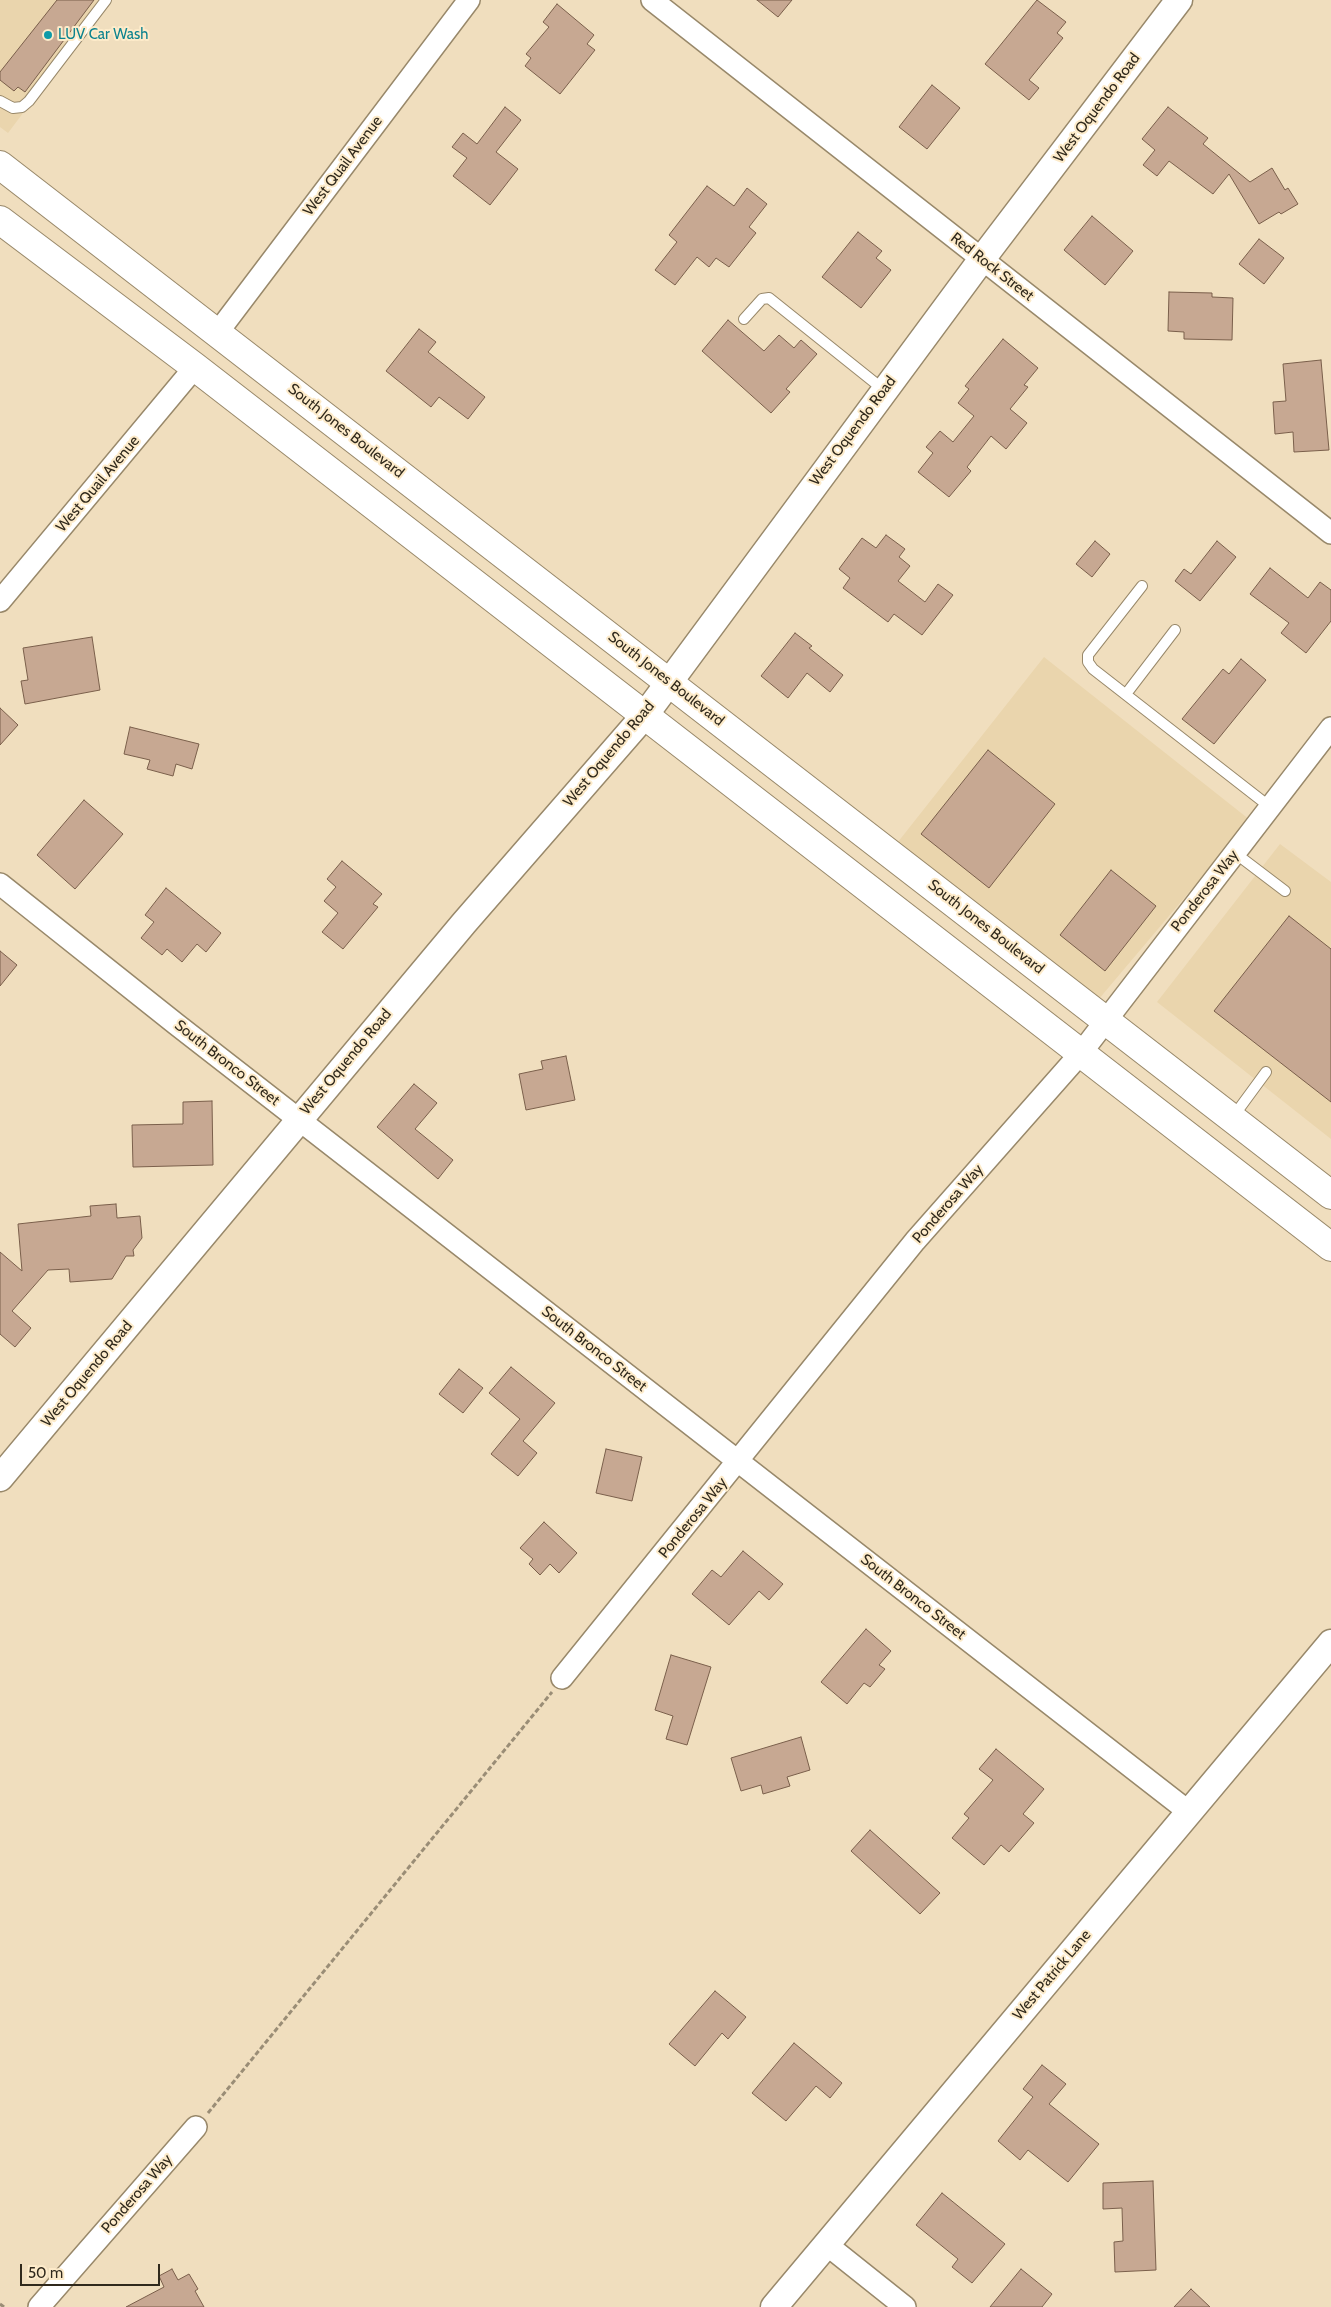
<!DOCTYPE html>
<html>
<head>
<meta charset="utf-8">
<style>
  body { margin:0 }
  #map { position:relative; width:1331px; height:2307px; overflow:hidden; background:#f0debe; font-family:Cabin,sans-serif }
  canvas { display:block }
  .scale { position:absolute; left:20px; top:2264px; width:140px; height:22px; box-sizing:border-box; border:2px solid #30291c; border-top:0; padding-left:6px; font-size:15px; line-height:18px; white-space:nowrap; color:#30291c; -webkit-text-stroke:4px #fdebca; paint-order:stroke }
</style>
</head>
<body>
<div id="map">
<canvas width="1331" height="2307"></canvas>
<div class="scale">50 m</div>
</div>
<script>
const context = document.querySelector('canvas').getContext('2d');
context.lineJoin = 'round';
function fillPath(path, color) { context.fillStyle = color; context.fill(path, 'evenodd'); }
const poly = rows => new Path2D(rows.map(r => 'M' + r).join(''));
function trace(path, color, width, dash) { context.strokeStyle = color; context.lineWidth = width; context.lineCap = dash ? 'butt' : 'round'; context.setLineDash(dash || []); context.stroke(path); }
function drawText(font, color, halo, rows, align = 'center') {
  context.font = font + ' Cabin,sans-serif'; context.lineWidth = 4; context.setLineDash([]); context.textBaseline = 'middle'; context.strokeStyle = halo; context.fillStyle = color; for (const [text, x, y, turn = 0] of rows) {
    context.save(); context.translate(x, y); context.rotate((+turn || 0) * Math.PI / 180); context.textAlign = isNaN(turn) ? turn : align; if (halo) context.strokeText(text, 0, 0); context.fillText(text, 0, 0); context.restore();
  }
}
fillPath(poly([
  [0,0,108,0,8,133,0,127],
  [1044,657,1250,820,1098,1000,894,847],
  [1280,844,1331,882,1331,1139,1157,1002]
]), '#ead5ad');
const building = poly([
  [57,0,94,0,25,92,18,87,14,91,0,80,0,72,57,0],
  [757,0,792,0,778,17,757,0],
  [1037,0,1066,22,1057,33,1063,38,1029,80,1039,88,1029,100,985,64,1037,0],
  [557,4,594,35,587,44,595,50,560,94,525,66,531,58,526,54,549,27,543,22,557,4],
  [932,85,960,108,927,149,899,127,932,85],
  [505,107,521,120,496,152,518,169,490,205,453,176,467,158,452,147,463,133,477,144,505,107],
  [1168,107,1208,138,1203,144,1250,182,1272,168,1285,190,1288,188,1298,204,1281,214,1279,212,1259,224,1229,174,1213,194,1169,161,1157,176,1143,165,1155,150,1142,139,1168,107],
  [707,186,734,206,747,188,767,204,749,227,756,233,729,267,716,258,709,267,697,257,675,285,655,270,677,242,669,235,707,186],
  [1092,216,1133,251,1105,285,1064,250,1092,216],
  [858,232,882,251,876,258,891,270,861,308,822,277,858,232],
  [1259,239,1284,258,1264,284,1239,264,1259,239],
  [1169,292,1212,293,1212,297,1233,298,1232,340,1184,339,1184,332,1168,331,1169,292],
  [728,320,764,351,779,335,794,348,801,340,817,354,786,389,790,392,771,413,702,351,728,320],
  [419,329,436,342,428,352,485,397,468,419,439,397,431,407,386,371,419,329],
  [1003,339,1038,368,1024,385,1028,387,1010,409,1027,423,1006,449,991,436,967,467,971,471,949,497,918,472,933,453,926,447,940,431,953,442,974,416,958,403,969,389,965,386,1003,339],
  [1321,360,1329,450,1294,452,1293,432,1275,434,1273,402,1286,401,1283,364,1321,360],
  [886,535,905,549,899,557,910,566,898,581,925,602,938,584,953,595,922,635,894,614,888,622,843,588,850,578,839,569,862,538,876,548,886,535],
  [1095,541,1110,554,1092,577,1076,564,1095,541],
  [1217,541,1236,557,1200,601,1175,581,1184,569,1191,574,1217,541],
  [1270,568,1308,598,1320,582,1331,590,1331,621,1306,653,1281,633,1289,623,1250,594,1270,568],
  [795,633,812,646,809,648,843,675,830,692,807,673,788,698,761,676,795,633],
  [92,637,100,690,25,704,21,681,28,680,23,648,92,637],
  [1241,659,1266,680,1214,744,1182,719,1223,669,1229,674,1241,659],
  [0,708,18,725,0,745,0,708],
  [130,727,199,744,192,769,176,764,173,776,147,769,150,760,124,754,130,727],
  [988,750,1055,804,989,888,921,834,988,750],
  [84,800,123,834,75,889,37,855,84,800],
  [342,861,382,894,373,904,378,907,343,949,322,932,338,913,324,901,336,887,327,879,342,861],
  [1111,870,1156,906,1105,971,1060,935,1111,870],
  [166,888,221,933,206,952,197,944,182,962,167,949,162,955,141,938,154,922,145,915,166,888],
  [1289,916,1331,949,1331,1102,1214,1011,1289,916],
  [0,951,17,965,0,986,0,951],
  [566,1056,575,1100,526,1110,519,1074,543,1069,541,1061,566,1056],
  [414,1084,437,1103,415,1129,453,1160,438,1179,377,1127,414,1084],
  [212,1101,213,1165,133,1167,132,1125,183,1124,183,1102,212,1101],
  [116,1204,117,1218,140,1216,142,1238,133,1250,134,1256,126,1256,112,1279,70,1282,69,1269,48,1270,12,1311,31,1328,15,1347,0,1334,0,1252,22,1271,18,1224,91,1216,90,1206,116,1204],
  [511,1367,555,1403,523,1441,537,1453,518,1476,491,1454,520,1419,489,1393,511,1367],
  [459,1369,483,1388,463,1413,439,1394,459,1369],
  [606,1449,642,1457,632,1501,596,1493,606,1449],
  [544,1522,577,1553,559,1573,550,1564,540,1575,529,1564,533,1559,520,1548,544,1522],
  [743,1551,783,1584,769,1600,759,1591,729,1625,692,1594,712,1570,721,1577,743,1551],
  [866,1629,891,1651,879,1665,885,1669,870,1687,864,1683,847,1704,821,1682,866,1629],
  [671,1655,711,1667,687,1745,666,1739,673,1716,655,1710,671,1655],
  [801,1737,810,1770,787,1777,790,1786,763,1794,761,1785,741,1791,731,1758,801,1737],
  [996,1749,1044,1789,1023,1814,1034,1823,1009,1852,1001,1845,984,1865,952,1838,969,1818,964,1814,993,1780,979,1769,996,1749],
  [870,1830,940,1893,920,1914,851,1851,870,1830],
  [715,1991,746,2017,728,2039,722,2033,695,2066,669,2044,715,1991],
  [794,2043,842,2083,830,2098,816,2086,786,2121,752,2093,794,2043],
  [1042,2065,1066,2084,1049,2104,1099,2144,1068,2182,1028,2150,1020,2160,998,2141,1033,2097,1023,2089,1042,2065],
  [1153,2181,1156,2270,1115,2272,1114,2242,1123,2241,1122,2208,1103,2209,1103,2183,1153,2181],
  [942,2193,1005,2244,972,2283,952,2267,958,2259,916,2225,942,2193],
  [172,2269,178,2280,189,2274,198,2289,195,2291,204,2307,126,2307,164,2287,159,2276,172,2269],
  [1021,2269,1052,2294,1042,2307,990,2307,1021,2269],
  [1191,2289,1210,2307,1174,2307,1191,2289]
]);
fillPath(building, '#c7a892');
trace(building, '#7a5f4b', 1);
const service = poly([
  [0,101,13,108,22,107,29,101,106,0],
  [744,319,762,299,769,298,884,390],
  [1142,586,1088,655,1088,662,1093,669,1270,807],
  [1126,694,1175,630],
  [1235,853,1285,891],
  [1233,1117,1266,1072]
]);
const minor = poly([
  [652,0,1331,533],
  [218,332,469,0],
  [0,601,195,367],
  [0,884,176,1024,1189,1812],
  [562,1678,915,1241,1081,1053,1331,728],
  [826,2244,905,2307],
  [39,2307,196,2127]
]);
const tertiary = poly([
  [0,1478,464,923,645,715,982,259,1179,0],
  [774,2307,1331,1643]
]);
const primary = poly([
  [0,165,1331,1195],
  [0,220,195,367,1331,1247]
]);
trace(service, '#98886a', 12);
trace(minor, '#98886a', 24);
trace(tertiary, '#98886a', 29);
trace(primary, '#98886a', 30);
trace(poly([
  [208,2113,552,1692],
  [0,2304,4,2307]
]), '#9a8d76', 3, [5, 2.5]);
trace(service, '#fff', 10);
trace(minor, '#fff', 21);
trace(tertiary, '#fff', 26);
trace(primary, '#fff', 28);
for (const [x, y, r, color] of [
  [48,35,5,"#0f9aa8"]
]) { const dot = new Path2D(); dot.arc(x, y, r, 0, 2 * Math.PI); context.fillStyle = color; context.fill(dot); trace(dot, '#fdebca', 2); }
drawText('15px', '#0d838f', '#fdebca', [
  ["LUV Car Wash",58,35]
], 'left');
drawText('15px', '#30291c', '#fdebca', [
  ["West Oquendo Road",1097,108,-53],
  ["West Quail Avenue",343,166,-53],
  ["Red Rock Street",992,267,38],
  ["South Jones Boulevard",346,431,38],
  ["West Oquendo Road",853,431,-53],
  ["West Quail Avenue",98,484,-50],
  ["South Jones Boulevard",666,679,38],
  ["West Oquendo Road",609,754,-50],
  ["Ponderosa Way",1205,891,-52],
  ["South Jones Boulevard",986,927,38],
  ["West Oquendo Road",346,1062,-50],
  ["South Bronco Street",227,1063,38],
  ["Ponderosa Way",948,1204,-49],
  ["South Bronco Street",594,1349,38],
  ["West Oquendo Road",87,1374,-50],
  ["Ponderosa Way",693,1518,-51],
  ["South Bronco Street",913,1597,38],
  ["West Patrick Lane",1052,1975,-50],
  ["Ponderosa Way",137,2194,-49]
]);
</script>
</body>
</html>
